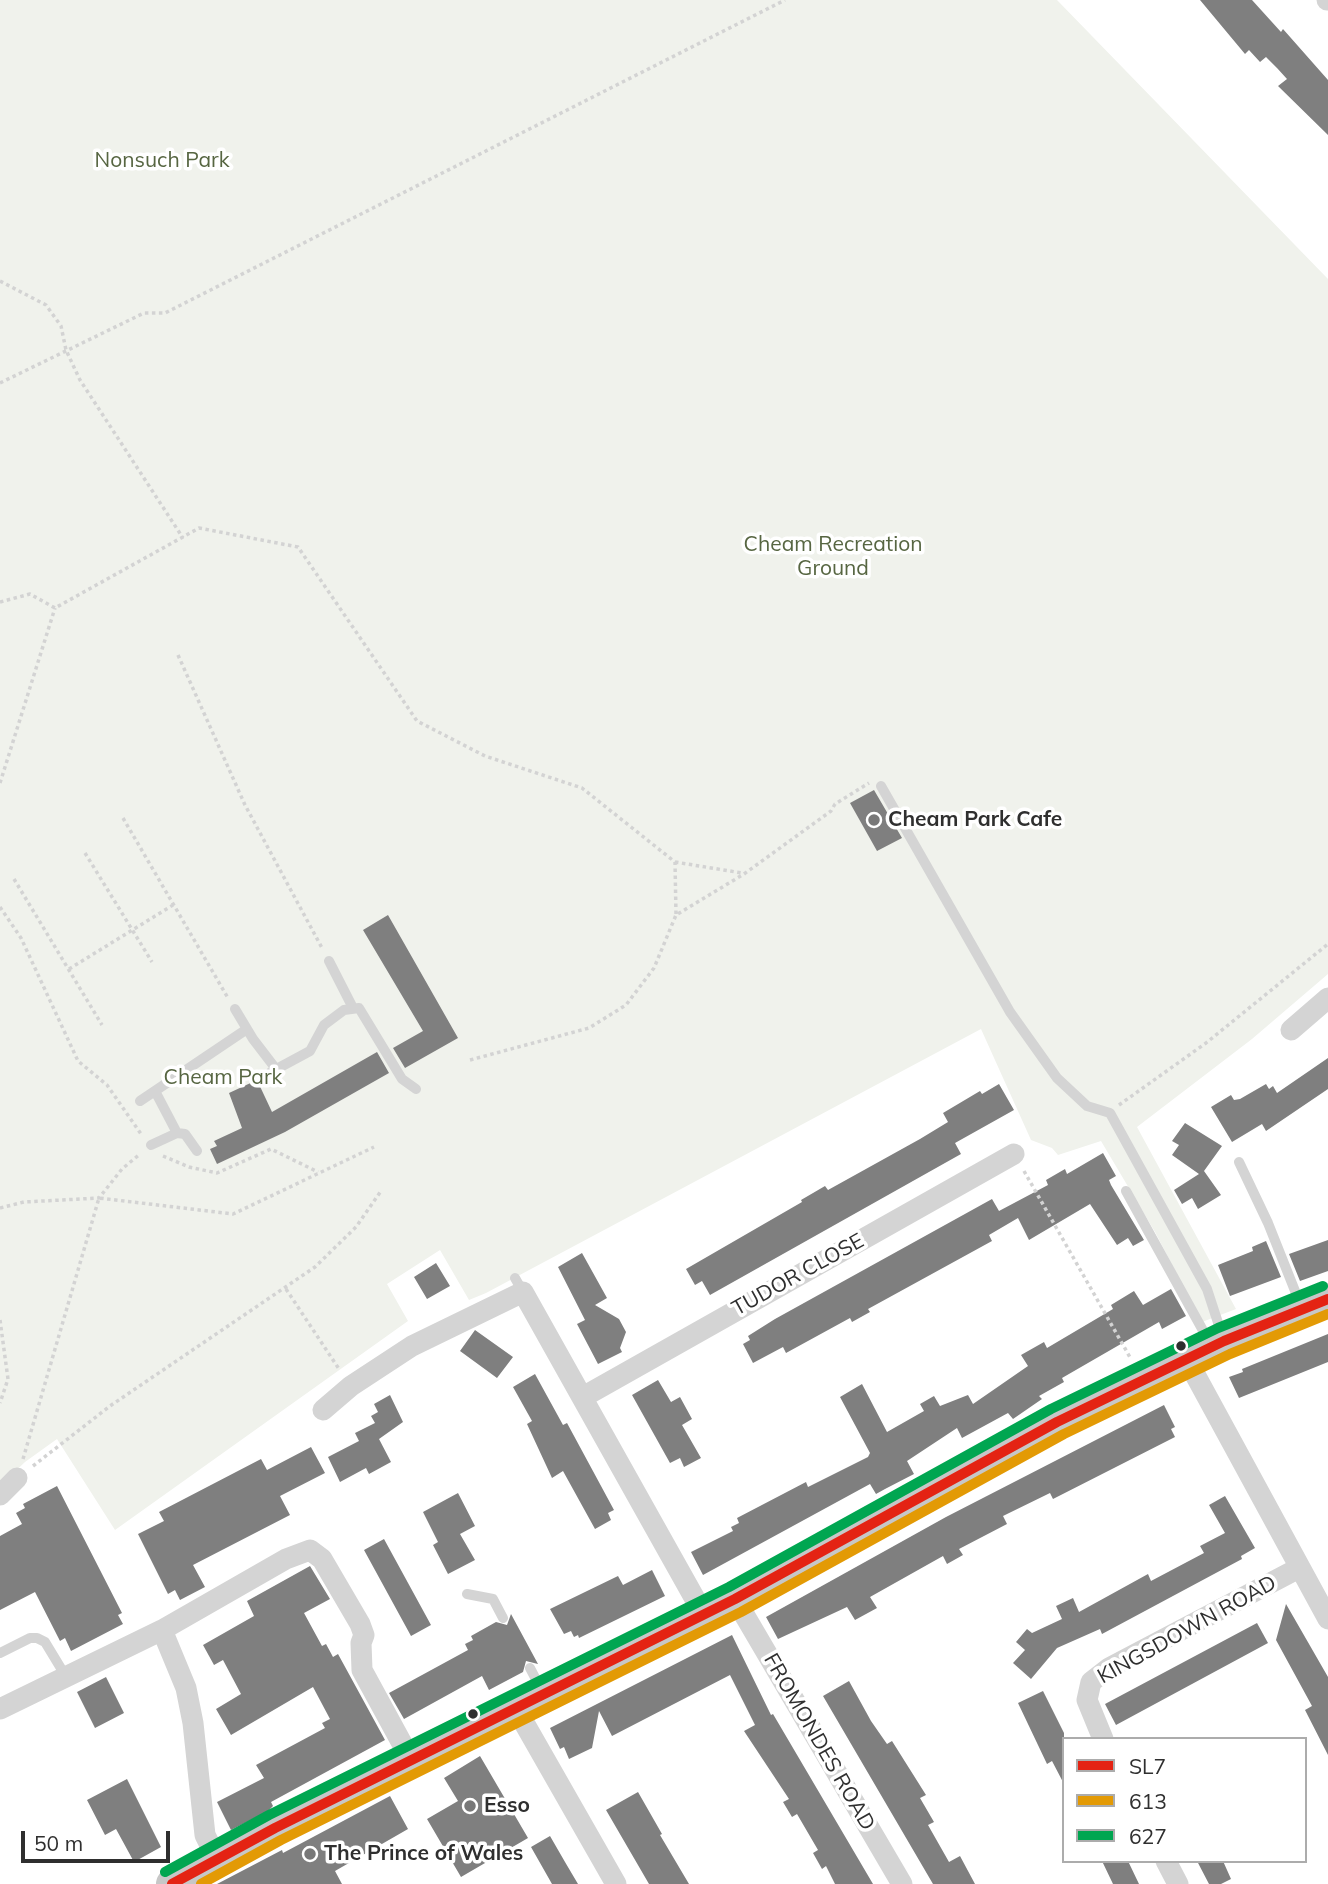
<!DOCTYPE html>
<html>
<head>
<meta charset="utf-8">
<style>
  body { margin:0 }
  #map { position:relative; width:1328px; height:1884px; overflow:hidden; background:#fff; font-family:Mulish,sans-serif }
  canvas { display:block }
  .legend { position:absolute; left:1062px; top:1737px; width:245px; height:126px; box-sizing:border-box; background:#fff; border:2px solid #acacac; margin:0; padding:9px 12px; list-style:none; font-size:21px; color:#2f2f2f }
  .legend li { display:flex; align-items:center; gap:14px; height:35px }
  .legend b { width:35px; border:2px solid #acacac }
  .scale { position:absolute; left:21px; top:1831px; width:149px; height:32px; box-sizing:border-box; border:4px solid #2f2f2f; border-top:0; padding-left:9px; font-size:21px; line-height:24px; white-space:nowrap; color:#2f2f2f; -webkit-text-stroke:5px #fff; paint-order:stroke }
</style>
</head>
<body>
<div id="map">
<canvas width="1328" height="1884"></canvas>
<ul class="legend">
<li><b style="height:9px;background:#e42313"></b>SL7</li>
<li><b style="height:9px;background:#e39a05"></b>613</li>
<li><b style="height:9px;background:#00a651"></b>627</li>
</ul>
<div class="scale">50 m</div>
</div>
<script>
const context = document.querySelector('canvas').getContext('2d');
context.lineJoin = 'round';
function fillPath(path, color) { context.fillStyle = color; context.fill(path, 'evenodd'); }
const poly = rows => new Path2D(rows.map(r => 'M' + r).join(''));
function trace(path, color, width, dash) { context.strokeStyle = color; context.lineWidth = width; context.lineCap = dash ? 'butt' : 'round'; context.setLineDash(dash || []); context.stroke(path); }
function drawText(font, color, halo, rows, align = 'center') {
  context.font = font + ' Mulish,sans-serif'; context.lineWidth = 7; context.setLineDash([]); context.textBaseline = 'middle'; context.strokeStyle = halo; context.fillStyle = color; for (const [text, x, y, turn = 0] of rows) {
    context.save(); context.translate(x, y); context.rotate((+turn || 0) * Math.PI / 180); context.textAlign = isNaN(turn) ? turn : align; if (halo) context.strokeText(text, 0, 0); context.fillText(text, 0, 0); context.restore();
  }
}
fillPath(poly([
  [0,0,1057,0,1328,279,1328,974,1252,1039,1137,1127,1236,1309,1202,1322,1155,1232,1101,1141,1058,1155,1052,1148,1031,1140,981,1029,486,1293,469,1300,440,1250,387,1284,408,1321,115,1530,57,1439,25,1462,0,1486]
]), '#f0f2ec');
fillPath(poly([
  [1200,0,1252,0,1281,32,1283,29,1328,80,1328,135,1278,86,1287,79,1277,68,1266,57,1260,62,1249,50,1245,54],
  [874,790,902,838,877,851,850,803],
  [388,915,458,1038,405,1068,393,1048,423,1031,363,930],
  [377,1052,389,1073,285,1132,217,1164,210,1149,217,1146,214,1141,242,1128,229,1093,257,1080,272,1112],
  [1328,1058,1328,1089,1266,1131,1262,1124,1232,1142,1211,1107,1231,1095,1234,1100,1240,1099,1266,1084,1269,1089,1273,1086,1277,1093],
  [999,1084,1014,1110,955,1143,961,1154,710,1295,702,1281,695,1285,686,1269,802,1202,801,1200,825,1186,828,1190,920,1139,948,1122,943,1113,980,1091,982,1094],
  [1185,1123,1222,1146,1204,1171,1221,1195,1198,1209,1192,1198,1182,1204,1174,1190,1199,1174,1172,1155,1179,1145,1172,1141],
  [1103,1153,1116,1176,1109,1180,1111,1185,1144,1240,1133,1246,1128,1238,1117,1245,1090,1204,1029,1240,1018,1218,989,1235,992,1241,868,1309,870,1312,852,1322,850,1318,786,1353,783,1347,753,1363,743,1344,750,1340,748,1336,775,1319,992,1199,999,1211,1048,1185,1046,1180,1065,1169,1067,1174],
  [1328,1240,1328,1271,1300,1281,1289,1254],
  [1266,1241,1281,1277,1230,1296,1218,1265,1253,1251,1252,1247],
  [582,1253,607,1298,595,1305,619,1319,626,1332,620,1348,622,1352,598,1364,577,1324,585,1320,558,1267],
  [436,1263,450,1286,427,1299,414,1277],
  [1171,1289,1186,1316,1162,1329,1159,1322,1062,1378,1064,1382,1039,1396,1042,1399,1013,1419,1008,1413,962,1438,957,1428,907,1461,914,1474,885,1489,876,1494,870,1484,703,1575,691,1552,733,1531,731,1527,739,1523,737,1518,806,1482,808,1487,868,1457,870,1453,840,1397,862,1384,887,1432,924,1411,920,1404,934,1396,940,1406,968,1395,973,1404,1028,1366,1021,1355,1044,1342,1047,1348,1113,1309,1111,1305,1134,1291,1143,1305],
  [475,1330,513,1357,497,1378,460,1351],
  [1328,1334,1328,1362,1239,1398,1229,1377,1243,1372,1242,1369],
  [535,1374,563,1425,567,1423,614,1510,608,1513,611,1520,595,1529,563,1471,552,1478,527,1424,532,1421,513,1387],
  [658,1380,671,1402,680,1397,692,1419,682,1425,701,1458,684,1467,680,1458,670,1463,632,1395],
  [390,1395,403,1422,379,1439,391,1462,369,1474,366,1468,340,1482,328,1457,359,1441,355,1433,375,1423,371,1416,378,1412,374,1404],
  [1164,1405,1175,1427,1171,1429,1175,1437,1053,1499,1050,1493,1003,1516,1007,1524,959,1549,963,1555,947,1564,943,1556,870,1597,877,1608,855,1620,847,1607,778,1639,766,1617,946,1517],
  [311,1447,325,1473,280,1496,290,1515,193,1565,205,1587,180,1600,175,1590,168,1594,138,1534,164,1521,159,1512,261,1459,267,1470],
  [57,1486,122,1613,118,1615,123,1624,71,1651,65,1638,60,1641,35,1592,0,1610,0,1536,22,1524,16,1513,25,1508,23,1504],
  [458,1493,475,1526,460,1534,475,1560,448,1574,433,1545,438,1542,423,1512],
  [1225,1496,1255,1548,1241,1556,1242,1559,1102,1634,1100,1629,1057,1648,1031,1679,1013,1663,1025,1650,1016,1642,1027,1629,1032,1633,1062,1619,1056,1606,1073,1598,1079,1612,1148,1574,1151,1581,1204,1553,1200,1546,1225,1533,1209,1505],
  [384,1539,431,1625,411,1636,364,1550],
  [310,1566,330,1599,304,1613,322,1646,326,1644,333,1657,338,1654,385,1740,271,1802,273,1806,268,1811,231,1830,217,1802,264,1778,256,1765,325,1728,322,1723,330,1719,313,1687,231,1735,216,1709,241,1694,223,1660,214,1665,203,1645,254,1616,247,1601],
  [652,1570,665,1596,579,1638,578,1635,574,1637,571,1631,564,1634,550,1609,618,1576,623,1585],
  [1286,1604,1328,1677,1328,1755,1305,1710,1312,1706,1276,1640],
  [511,1614,538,1664,526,1661,523,1672,489,1690,482,1676,404,1719,389,1693,468,1650,465,1644,473,1640,471,1636,496,1622,507,1625],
  [1257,1623,1268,1643,1116,1725,1105,1704],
  [732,1635,771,1715,773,1714,873,1884,835,1884,826,1866,822,1869,813,1853,818,1850,797,1814,792,1817,783,1802,789,1799,744,1731,755,1725,730,1675,612,1736,599,1711,592,1748,569,1759,564,1747,560,1749,550,1728],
  [106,1677,124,1713,95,1728,77,1692],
  [849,1681,871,1721,887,1744,892,1741,926,1795,920,1798,934,1822,928,1825,949,1862,960,1856,975,1884,933,1884,823,1696],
  [1043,1691,1064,1733,1064,1784,1052,1761,1047,1764,1018,1703],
  [480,1756,528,1838,461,1877,427,1819,458,1801,444,1778],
  [127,1779,161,1847,134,1862,116,1829,105,1835,87,1800],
  [638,1792,662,1834,660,1835,689,1884,649,1884,606,1810],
  [390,1796,408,1829,335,1871,342,1884,217,1884,282,1850,283,1853],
  [550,1836,565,1862,578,1884,552,1884,531,1847],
  [1102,1861,1128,1861,1139,1884,1113,1884],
  [1197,1861,1223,1861,1231,1879,1221,1884,1209,1884]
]), '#7f7f7f');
trace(poly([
  [0,281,46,305,61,326,66,350,80,380,183,538],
  [0,383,144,313,165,313,785,0],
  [0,602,30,594,55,608,199,528,298,547,417,721,485,756,582,788,675,862,676,915],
  [178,655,245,805,322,948],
  [0,783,55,608],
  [123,818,228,998],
  [85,853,152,962],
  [675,862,742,873],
  [14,879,102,1025],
  [0,907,21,938,78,1061,107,1085,141,1134],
  [69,969,173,905],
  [470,1060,589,1028,626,1005,654,968,676,915,744,874,831,811,835,804,869,783],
  [1119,1105,1206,1043,1328,944],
  [163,1156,189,1167,217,1173,271,1149,318,1172],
  [1024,1171,1131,1359],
  [0,1208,24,1202,99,1198,122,1169,140,1154],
  [286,1289,339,1369],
  [0,1320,8,1379,0,1403],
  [23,1459,99,1198,233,1214,374,1147],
  [33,1466,110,1406,315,1267,356,1227,381,1191]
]), '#d3d3d3', 3.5, [3.5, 3.5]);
trace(poly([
  [881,786,1010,1012,1057,1078,1087,1106,1110,1113,1207,1289,1223,1338],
  [329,961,353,1008],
  [235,1009,253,1039,276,1069],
  [271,1072,310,1051,324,1025,344,1010,359,1008,402,1079,416,1089],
  [155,1091,177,1133],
  [140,1101,247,1029],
  [151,1145,177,1133,185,1134,197,1151],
  [1239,1162,1268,1223,1301,1306],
  [1126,1191,1211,1345],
  [515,1278,523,1292],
  [467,1594,493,1599,503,1618],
  [0,1653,30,1638,37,1638,45,1642,65,1675],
  [530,1668,542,1691]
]), '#d4d4d4', 10);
trace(poly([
  [1327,0,1328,0],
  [1291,1030,1328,998],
  [1186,1358,1328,1619],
  [583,1397,1014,1154],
  [323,1410,351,1386,412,1346,523,1292,704,1615],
  [0,1495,17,1478],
  [735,1599,902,1884],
  [515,1707,616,1884],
  [0,1709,162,1630],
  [1103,1739,1087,1700,1091,1682,1109,1668,1299,1568],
  [217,1859,205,1835,193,1723,186,1688,162,1630,286,1559,310,1550,322,1559,360,1624,364,1635,361,1643,362,1670,411,1760],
  [1166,1861,1178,1884]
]), '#d4d4d4', 21);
trace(poly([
  [172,1884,275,1828,735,1599,1057,1422,1143,1379,1224,1341,1328,1299]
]), '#c7c7c7', 32);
trace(poly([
  [172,1884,275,1828,735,1599,1057,1422,1224,1341,1328,1299]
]), '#e42313', 10);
trace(poly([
  [201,1884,281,1840,741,1612,1064,1434,1230,1354,1328,1314]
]), '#e39a05', 10);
trace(poly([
  [165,1872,269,1815,729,1587,1051,1409,1218,1328,1323,1286]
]), '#00a651', 10);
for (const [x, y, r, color] of [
  [874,820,7,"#787878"],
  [1181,1346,6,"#2f2f2f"],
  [473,1714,6,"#2f2f2f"],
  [470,1806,7,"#787878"],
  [310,1854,7,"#787878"]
]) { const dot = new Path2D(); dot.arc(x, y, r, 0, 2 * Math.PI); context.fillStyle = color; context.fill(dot); trace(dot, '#fff', 2.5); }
drawText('21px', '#576642', '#fff', [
  ["Nonsuch Park",162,161],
  ["Cheam Recreation",833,545],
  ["Ground",833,569],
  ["Cheam Park",223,1078]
]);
drawText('bold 21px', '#2f2f2f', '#fff', [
  ["Cheam Park Cafe",888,820],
  ["Esso",484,1806],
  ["The Prince of Wales",324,1854]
], 'left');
drawText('21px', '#2f2f2f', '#fff', [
  ["TUDOR CLOSE",798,1275,-29],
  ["KINGSDOWN ROAD",1187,1630,-29],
  ["FROMONDES ROAD",819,1742,60]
]);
</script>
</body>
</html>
